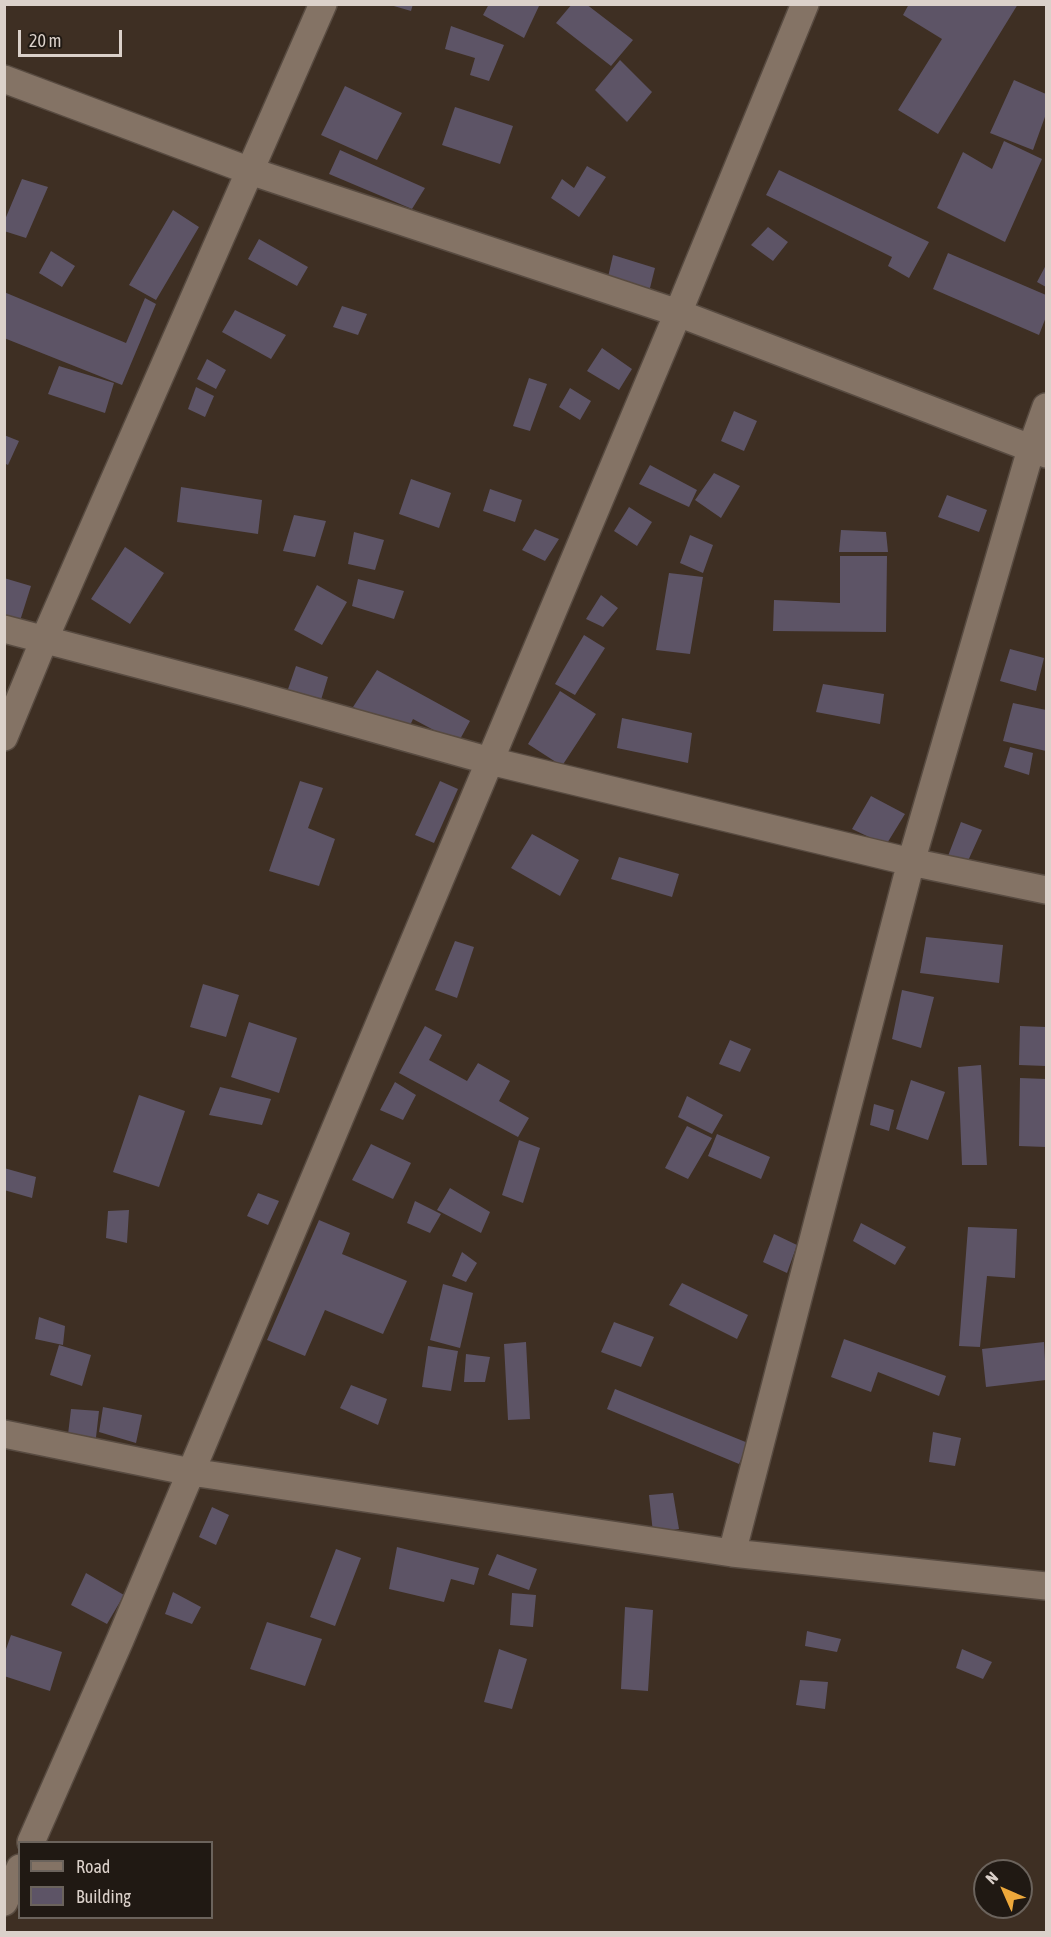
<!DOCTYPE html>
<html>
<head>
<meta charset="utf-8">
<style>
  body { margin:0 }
  #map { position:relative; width:1051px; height:1937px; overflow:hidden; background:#3e2f23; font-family:"Asap Condensed",sans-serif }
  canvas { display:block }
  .frame { position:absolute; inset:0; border:6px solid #dbd1ca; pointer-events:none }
  .legend { position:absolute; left:18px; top:1841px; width:195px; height:78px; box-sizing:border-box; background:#201913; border:2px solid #6b635c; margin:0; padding:8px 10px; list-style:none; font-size:18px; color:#dbd1ca }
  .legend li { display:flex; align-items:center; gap:12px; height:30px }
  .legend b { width:30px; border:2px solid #6b635c }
  .north { position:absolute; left:973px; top:1859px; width:60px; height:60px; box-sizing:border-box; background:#201913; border:2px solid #6b635c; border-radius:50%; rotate:315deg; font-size:16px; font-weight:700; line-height:24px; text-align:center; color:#dbd1ca }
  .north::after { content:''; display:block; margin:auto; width:21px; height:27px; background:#eda83b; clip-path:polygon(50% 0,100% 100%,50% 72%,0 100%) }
  .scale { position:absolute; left:18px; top:30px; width:104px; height:27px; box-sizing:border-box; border:3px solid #dbd1ca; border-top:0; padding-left:8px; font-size:18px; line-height:21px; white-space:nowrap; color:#dbd1ca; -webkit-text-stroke:4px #201913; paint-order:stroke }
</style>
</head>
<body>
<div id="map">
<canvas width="1051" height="1937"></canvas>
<div class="frame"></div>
<ul class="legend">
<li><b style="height:8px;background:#847365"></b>Road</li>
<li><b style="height:16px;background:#5d5466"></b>Building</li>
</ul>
<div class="north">N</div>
<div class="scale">20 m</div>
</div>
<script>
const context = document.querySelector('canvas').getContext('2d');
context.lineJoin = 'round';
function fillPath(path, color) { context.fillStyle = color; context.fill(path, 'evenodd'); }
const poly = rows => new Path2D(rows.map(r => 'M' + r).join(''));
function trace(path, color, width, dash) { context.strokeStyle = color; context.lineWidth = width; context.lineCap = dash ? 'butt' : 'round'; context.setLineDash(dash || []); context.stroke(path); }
fillPath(poly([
  [387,4,413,4,411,11],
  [489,4,535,4,539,6,524,38,483,15],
  [572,4,586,4,633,40,611,66,556,23],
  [909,4,1018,4,938,134,898,110,942,39,903,15],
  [451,26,504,45,489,81,470,75,475,58,445,49],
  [620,60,652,92,627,122,595,90],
  [1014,80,1046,94,1046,114,1033,150,990,133],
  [345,86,402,113,377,160,321,135],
  [455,107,513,126,500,164,442,145],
  [1004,141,1042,159,1005,242,937,208,963,152,992,169],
  [340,150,425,188,412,209,329,174],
  [587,166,606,177,579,217,551,198,562,179,574,188],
  [779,170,929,242,909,278,888,266,892,257,766,195],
  [22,179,48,187,26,238,4,231,4,222],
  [173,210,199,227,156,300,129,285],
  [768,227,788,242,773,261,751,245],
  [259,239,308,267,297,286,248,259],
  [51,251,75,266,62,287,39,273],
  [948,253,1046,295,1046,317,1039,335,933,289],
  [613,255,655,268,649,292,608,277],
  [1046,265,1046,287,1037,282],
  [4,292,126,343,145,298,156,304,122,385,4,338],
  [342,306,367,314,358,335,333,327],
  [235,310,286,335,271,359,222,332],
  [602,348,632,369,619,390,587,371],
  [207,359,226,370,216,389,197,379],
  [59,366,114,383,105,413,48,394],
  [529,378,547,384,530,431,513,426],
  [196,387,214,396,205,417,188,409],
  [570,388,591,401,580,420,559,407],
  [734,411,757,421,744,451,721,441],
  [4,435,19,441,8,465,4,463],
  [650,465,697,490,689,507,639,484],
  [714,473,740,486,721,518,695,500],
  [411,479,451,493,439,528,399,514],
  [181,487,262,500,258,534,177,522],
  [490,489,522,500,515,522,483,511],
  [947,495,987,510,979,532,938,517],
  [629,507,652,522,637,546,614,531],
  [294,515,326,521,315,557,283,551],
  [535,529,559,539,545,561,522,550],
  [841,530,886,532,888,552,839,552],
  [354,532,384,540,375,570,348,564],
  [690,535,713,545,703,573,680,563],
  [125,547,164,573,130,624,91,599],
  [840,556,887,556,886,632,773,631,774,600,840,603],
  [669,573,703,577,690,654,656,650],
  [4,578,31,586,19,624,4,620],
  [358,579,404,591,394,619,352,606],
  [317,585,347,602,322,645,294,630],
  [601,595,618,608,603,627,586,619],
  [584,635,605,648,575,695,555,684],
  [1010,649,1044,658,1036,691,1000,681],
  [296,666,328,677,321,700,287,692],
  [377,670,470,721,458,743,413,719,406,734,353,707],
  [823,684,884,694,880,724,816,712],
  [560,691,596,714,562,766,528,744],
  [1013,703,1046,710,1046,751,1003,741],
  [622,718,692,733,688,763,617,748],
  [1010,747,1033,753,1029,775,1004,767],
  [300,781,323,788,308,828,335,839,319,886,269,871],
  [440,781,458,789,434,843,415,835],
  [871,796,905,814,886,845,852,829],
  [961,822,982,830,967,863,948,856],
  [532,834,579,860,560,896,511,868],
  [619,857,679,874,672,897,611,879],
  [926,937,1003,945,999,983,920,973],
  [455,941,474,947,457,998,435,990],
  [203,984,239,995,226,1037,190,1027],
  [902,990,934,997,921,1048,892,1039],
  [249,1022,297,1038,279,1093,231,1077],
  [425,1026,442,1035,429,1060,467,1081,478,1063,510,1081,499,1101,529,1118,518,1137,399,1073],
  [1020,1026,1046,1027,1046,1066,1019,1065],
  [730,1040,751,1049,740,1072,719,1064],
  [981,1065,987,1165,962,1165,958,1067],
  [1020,1078,1046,1079,1046,1147,1019,1146],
  [911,1080,945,1092,928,1140,896,1129],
  [395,1082,416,1095,403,1120,380,1110],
  [220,1087,271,1099,262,1125,209,1115],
  [139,1095,185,1111,159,1187,113,1172],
  [687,1096,723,1115,712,1134,678,1117],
  [874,1104,894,1110,889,1131,870,1125],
  [687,1126,712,1138,688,1179,665,1168],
  [717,1134,770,1157,761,1179,708,1156],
  [519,1140,540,1148,523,1203,502,1195],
  [371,1144,411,1163,393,1199,352,1180],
  [4,1168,36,1177,32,1198,4,1190],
  [450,1188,490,1212,481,1233,437,1210],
  [258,1193,279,1201,268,1225,247,1216],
  [415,1201,441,1214,430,1233,407,1223],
  [129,1210,127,1243,106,1238,108,1211],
  [319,1220,350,1233,342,1254,407,1281,383,1334,325,1310,305,1356,267,1340],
  [861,1223,906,1247,895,1265,853,1241],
  [968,1227,1017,1229,1015,1278,987,1276,980,1347,959,1346],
  [774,1234,797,1245,787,1273,763,1262],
  [462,1252,477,1263,466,1282,452,1276],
  [682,1283,748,1315,737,1339,669,1305],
  [443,1284,473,1293,460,1348,430,1340],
  [39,1317,65,1326,63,1345,35,1339],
  [614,1322,654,1337,641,1367,601,1352],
  [844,1339,946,1376,939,1396,878,1372,871,1392,831,1377],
  [526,1342,530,1419,508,1420,504,1344],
  [1044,1342,1046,1380,986,1387,982,1349],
  [59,1345,91,1355,82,1386,50,1375],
  [428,1346,458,1351,451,1391,422,1387],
  [466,1354,490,1357,485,1382,464,1382],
  [351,1385,387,1399,378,1425,340,1408],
  [615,1389,748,1443,739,1464,607,1409],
  [103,1407,142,1415,136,1443,99,1432],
  [71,1409,99,1411,95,1446,67,1443],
  [933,1432,961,1438,955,1466,929,1462],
  [673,1493,679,1529,653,1533,649,1495],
  [212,1507,229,1515,216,1545,199,1537],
  [397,1547,479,1568,474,1585,451,1579,444,1602,389,1589],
  [336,1549,361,1558,335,1626,310,1617],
  [497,1554,537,1569,529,1590,488,1575],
  [86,1573,124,1595,107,1624,71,1605],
  [173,1592,201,1607,192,1624,165,1614],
  [512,1593,536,1595,533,1627,510,1625],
  [625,1607,653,1610,648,1691,621,1689],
  [267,1622,322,1639,305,1686,250,1669],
  [807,1631,841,1639,837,1652,805,1646],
  [11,1635,62,1652,50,1691,4,1676,4,1655],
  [499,1649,527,1659,512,1709,484,1702],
  [962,1649,992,1662,983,1679,956,1668],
  [800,1680,828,1682,825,1709,796,1705]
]), '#5d5466');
const street = poly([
  [4,79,250,171,678,313,1046,454],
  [4,629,244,692,490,761,911,862,1046,890],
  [4,737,44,640,323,4],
  [4,1434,191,1472,732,1553,1046,1586],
  [732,1553,911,862,1031,449,1046,407],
  [31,1842,120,1640,191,1472,678,313,805,4],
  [4,1902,20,1868]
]);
trace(street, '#584b41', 30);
trace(street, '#847365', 27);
</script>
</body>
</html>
